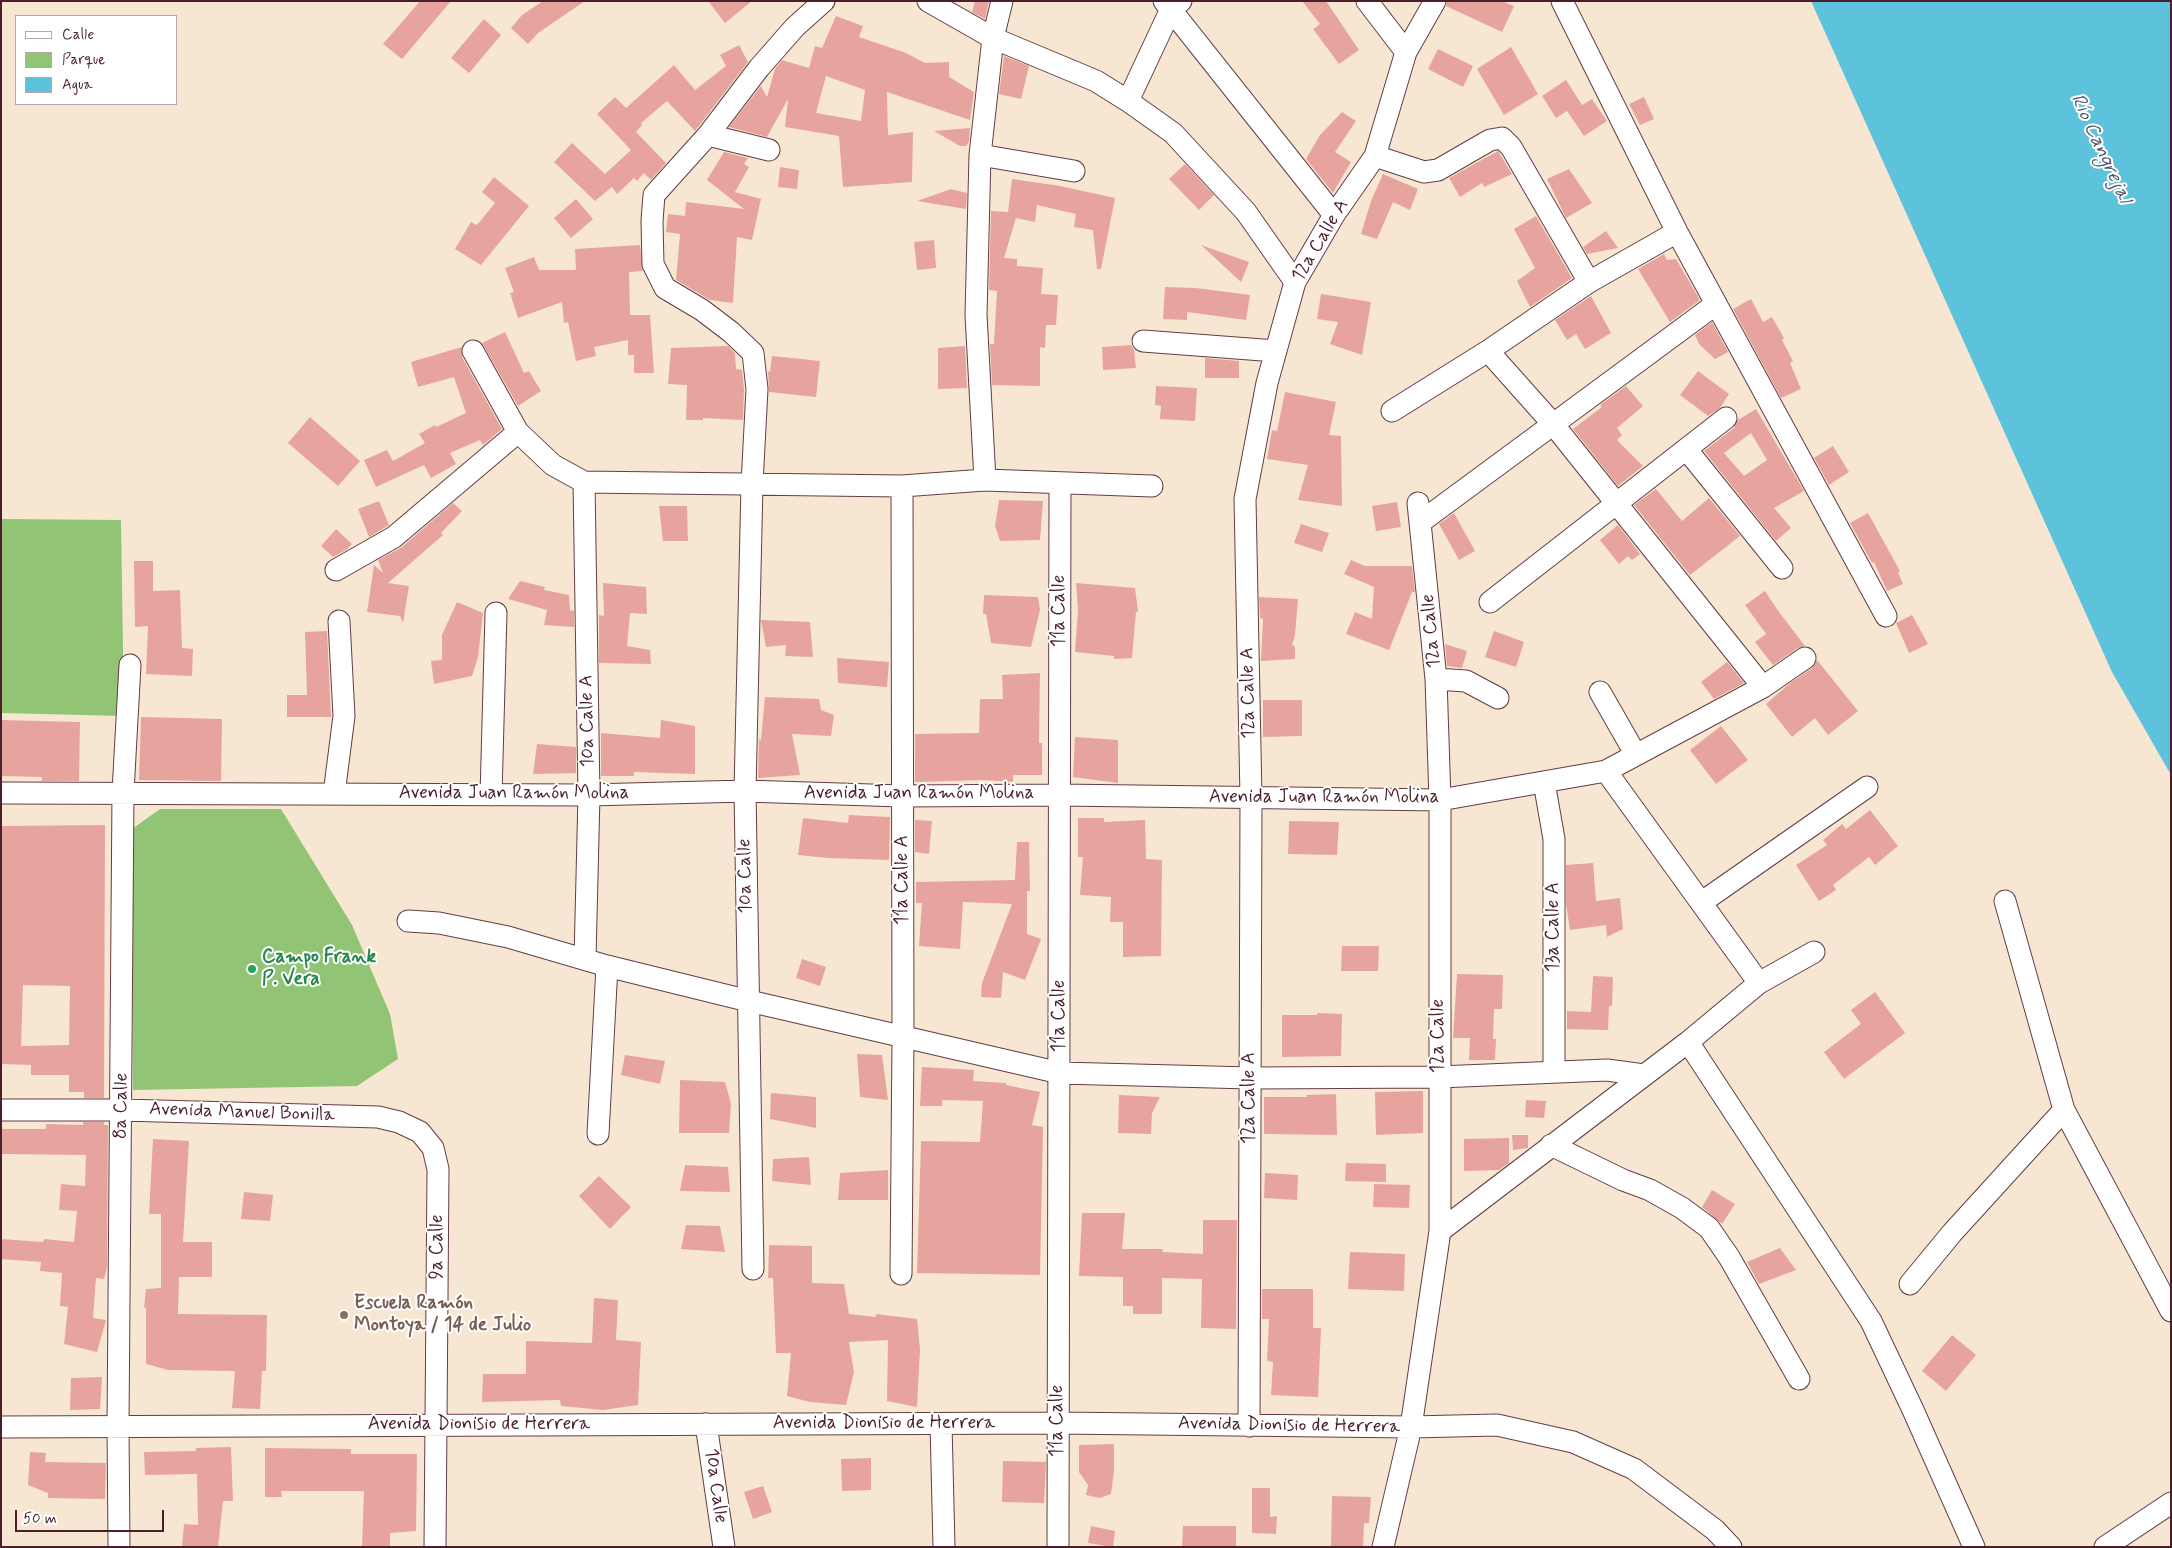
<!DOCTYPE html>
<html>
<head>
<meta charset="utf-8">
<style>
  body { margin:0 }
  #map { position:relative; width:2172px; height:1548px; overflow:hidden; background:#f7e7d2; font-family:Mynerve,sans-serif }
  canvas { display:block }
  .frame { position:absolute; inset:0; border:2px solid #4a1f2b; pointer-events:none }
  .legend { position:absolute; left:15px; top:15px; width:162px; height:90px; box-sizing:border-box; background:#fff; border:1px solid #b7a5aa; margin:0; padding:6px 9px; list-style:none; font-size:15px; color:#4a1f2b }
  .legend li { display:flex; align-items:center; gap:10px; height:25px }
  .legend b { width:25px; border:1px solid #b7a5aa }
  .scale { position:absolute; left:15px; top:1510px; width:149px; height:22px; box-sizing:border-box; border:2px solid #4a1f2b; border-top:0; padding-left:6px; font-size:15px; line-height:18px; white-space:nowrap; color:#4a1f2b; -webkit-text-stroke:4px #fff; paint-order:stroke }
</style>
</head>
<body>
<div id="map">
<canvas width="2172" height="1548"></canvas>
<div class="frame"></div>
<ul class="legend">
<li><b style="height:6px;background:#fff"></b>Calle</li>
<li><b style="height:14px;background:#91c474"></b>Parque</li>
<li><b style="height:14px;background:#5dc2db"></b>Agua</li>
</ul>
<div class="scale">50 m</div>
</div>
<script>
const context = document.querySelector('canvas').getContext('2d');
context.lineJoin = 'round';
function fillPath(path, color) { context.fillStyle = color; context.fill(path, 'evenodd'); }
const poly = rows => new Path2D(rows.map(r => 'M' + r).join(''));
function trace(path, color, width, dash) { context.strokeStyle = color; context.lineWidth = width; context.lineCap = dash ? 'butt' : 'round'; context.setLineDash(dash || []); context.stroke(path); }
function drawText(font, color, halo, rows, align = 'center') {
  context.font = font + ' Mynerve,sans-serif'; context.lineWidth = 4; context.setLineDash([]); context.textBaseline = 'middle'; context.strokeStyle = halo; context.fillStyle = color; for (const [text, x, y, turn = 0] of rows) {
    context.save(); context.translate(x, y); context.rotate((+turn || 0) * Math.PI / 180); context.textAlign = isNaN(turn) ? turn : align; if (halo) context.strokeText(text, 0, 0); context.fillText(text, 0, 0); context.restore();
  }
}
fillPath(poly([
  [1,519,121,520,124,716,1,713],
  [160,809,281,809,352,925,390,1014,398,1059,357,1086,133,1090,132,829]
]), '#91c474');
fillPath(poly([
  [1811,1,2171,1,2171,775,2112,672]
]), '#5dc2db');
fillPath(poly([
  [420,1,451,1,402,59,383,44],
  [543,1,585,1,538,33,528,44,511,28,522,15],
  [708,1,752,1,725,23],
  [975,1,989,1,985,19,972,12],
  [1302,1,1326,1,1359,50,1339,64,1313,29,1320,24],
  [1447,1,1502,1,1514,6,1502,32,1446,6],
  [836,16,863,26,859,37,906,53,925,63,949,62,949,77,974,92,970,120,887,92,888,135,913,132,912,182,843,187,839,136,785,127,788,99,767,137,729,127,761,86,767,97,775,69,782,60,809,68,815,46,822,48],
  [826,76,865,90,861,121,816,113],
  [484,19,501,35,469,73,451,58],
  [739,45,748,62,695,131,667,101,641,123,642,125,636,132,666,163,651,180,644,173,637,181,634,178,617,194,612,187,595,201,554,162,572,143,605,174,631,150,597,114,615,97,626,108,674,65,695,90,726,66,720,55],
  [1511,47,1538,94,1504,115,1477,69],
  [1438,49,1473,66,1463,87,1428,69],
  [1004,56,1029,66,1021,99,999,94],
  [1566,80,1582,105,1592,99,1607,121,1584,136,1567,111,1556,118,1542,96],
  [1644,97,1654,119,1640,125,1629,104],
  [1342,112,1356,121,1335,152,1351,162,1333,193,1306,159,1320,135],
  [970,128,969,142,966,146,960,146,934,131],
  [1498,151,1512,174,1484,187,1482,183,1460,197,1449,178],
  [724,152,748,158,744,164,749,167,735,192,761,199,752,240,737,237,733,303,710,300,676,280,680,234,666,232,668,214,685,216,686,202,744,209,707,180],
  [1185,164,1214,195,1199,210,1169,179],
  [780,167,799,170,797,189,778,187],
  [1569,169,1592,203,1566,218,1547,179],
  [1383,174,1418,189,1410,210,1393,202,1377,239,1361,234,1371,201],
  [494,177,529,206,481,265,455,249,471,222,477,225,495,203,482,192],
  [1012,179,1060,186,1115,198,1101,269,1097,269,1093,230,1074,227,1076,214,1037,205,1035,222,1016,218,1004,258,1017,259,1017,266,1043,268,1041,294,1058,295,1056,325,1046,325,1045,348,1040,347,1040,386,992,385,990,344,994,344,997,291,989,290,991,211,1008,212],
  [951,189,967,193,966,209,917,201],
  [576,199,593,219,571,238,554,218],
  [1536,216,1572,278,1530,307,1517,281,1535,268,1514,229],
  [1606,231,1618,248,1587,254,1583,247],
  [934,240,936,268,917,270,914,242],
  [640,245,643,271,629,272,630,315,650,315,654,373,634,373,634,355,628,355,628,340,594,347,596,356,576,361,568,322,564,323,562,302,518,318,510,293,514,292,505,268,534,257,539,270,576,270,575,249],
  [1201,245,1249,262,1241,282],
  [1664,254,1667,260,1676,259,1700,300,1670,322,1638,269],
  [1165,287,1196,288,1250,295,1246,320,1187,312,1187,320,1163,319],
  [1321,294,1371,302,1362,355,1330,344,1338,322,1317,319],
  [1591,296,1611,333,1585,349,1576,334,1567,340,1555,320],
  [1751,299,1763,322,1772,317,1784,338,1782,340,1793,361,1790,363,1801,389,1781,398,1733,309],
  [1712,322,1728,352,1715,359,1699,344,1695,335],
  [505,332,524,373,529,371,541,391,518,406,482,343],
  [1131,345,1134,350,1136,368,1103,370,1102,347],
  [728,346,735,353,736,369,742,370,744,389,743,420,703,418,703,420,686,420,687,385,668,384,671,348],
  [965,346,967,388,938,389,938,348],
  [462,347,462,357,502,429,483,445,480,440,450,453,456,464,431,478,424,465,376,487,364,460,387,450,393,461,425,443,419,434,435,425,436,427,466,413,454,377,418,387,411,362],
  [772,356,820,361,816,397,769,392,768,371,770,372],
  [1205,358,1239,361,1239,378,1205,378],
  [1698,371,1729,394,1720,408,1708,416,1680,395],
  [1156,386,1197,388,1195,421,1160,419,1161,406,1155,405],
  [1626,386,1643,406,1617,428,1622,435,1617,440,1643,466,1618,486,1573,429,1602,407,1600,405],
  [1285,392,1336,402,1329,435,1341,436,1342,506,1298,500,1308,465,1267,459,1272,430,1277,431],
  [1756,409,1804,491,1774,508,1791,528,1776,541,1704,451,1734,428,1738,420],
  [1751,433,1767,460,1744,476,1724,453],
  [310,417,360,461,338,486,288,443],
  [1833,446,1849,472,1829,485,1814,458],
  [1656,489,1682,521,1709,498,1740,536,1690,575,1634,505],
  [999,500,1043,501,1040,540,1000,541,995,526],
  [379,501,389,525,369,537,358,509],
  [1397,502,1401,527,1376,531,1372,506],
  [453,503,462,511,441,533,443,535,388,583,409,586,403,623,400,616,367,612,374,565,383,573,378,560,402,547],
  [659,506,687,506,688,541,663,541],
  [1454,513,1475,551,1459,560,1439,524],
  [1868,513,1900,571,1898,572,1903,584,1887,591,1874,562,1872,563,1850,523],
  [1301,524,1329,533,1322,552,1294,543],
  [1618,525,1640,554,1632,560,1628,556,1619,564,1600,540],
  [336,529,352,544,346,550,333,557,321,546],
  [1351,560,1365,566,1412,566,1415,592,1412,592,1389,650,1346,634,1355,612,1372,619,1374,587,1344,574],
  [134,561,153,561,153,591,180,590,182,648,193,649,192,676,146,674,148,626,135,627],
  [520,581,545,587,544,590,569,595,570,610,574,611,574,627,544,625,547,610,508,599],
  [603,583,646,587,647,614,630,613,627,646,650,650,651,664,599,663,599,615,604,616],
  [1076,583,1135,588,1138,612,1136,612,1132,658,1114,659,1114,656,1075,652,1078,610],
  [1765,591,1779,612,1805,646,1798,648,1773,665,1755,642,1766,634,1745,605],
  [984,595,1038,597,1040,610,1031,647,991,643,986,614,983,614],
  [1259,597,1298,599,1295,635,1292,645,1295,646,1295,659,1261,661,1263,619,1260,618],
  [457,602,483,613,478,657,472,676,434,684,431,661,442,660,442,635],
  [1912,615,1928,644,1909,653,1896,623],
  [761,620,810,622,813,657,785,656,786,645,766,647],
  [327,631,331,717,287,717,287,695,307,695,305,632],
  [1494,631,1524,642,1516,667,1485,657],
  [1445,644,1467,651,1462,668,1447,666],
  [837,658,889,662,887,687,838,683],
  [1817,660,1858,711,1828,735,1815,718,1792,737,1766,704,1789,684,1812,668],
  [1727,662,1744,683,1714,699,1701,682],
  [1040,673,1039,743,1042,743,1042,775,1013,775,1013,782,984,780,915,782,915,734,979,733,980,699,1003,699,1002,675],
  [765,697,819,699,821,710,834,715,831,736,792,734,800,775,758,778,759,739,761,740],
  [1263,700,1302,700,1302,736,1263,737],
  [141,717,222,719,221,781,139,780],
  [1,720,80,722,79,781,42,781,42,777,1,776],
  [661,720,695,726,695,774,634,772,634,776,601,776,601,733,660,738],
  [1721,726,1748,760,1716,784,1690,750],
  [1075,737,1118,740,1118,783,1073,777],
  [537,744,576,747,576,773,533,774],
  [1870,810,1898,846,1875,865,1869,857,1833,885,1836,890,1819,901,1796,865,1827,845,1823,840,1842,824,1846,829],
  [849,815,890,817,889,860,828,858,798,855,803,818,848,823],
  [1078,818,1104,818,1104,822,1145,820,1146,859,1162,860,1161,956,1123,957,1123,922,1110,922,1111,897,1080,895,1083,857,1078,857],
  [915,820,932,821,929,854,915,852],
  [1289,821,1339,822,1337,855,1288,854],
  [105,825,104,1098,84,1098,84,1092,69,1092,69,1075,31,1075,31,1065,1,1064,1,826],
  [23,985,70,986,69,1045,21,1046],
  [1017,842,1029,842,1030,891,1027,891,1027,934,1041,939,1025,980,1003,972,1001,998,981,997,982,983,1012,904,963,902,960,949,919,946,922,903,916,903,916,882,1015,880],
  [1593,863,1596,901,1620,898,1623,929,1607,937,1606,925,1570,930,1566,904,1566,865],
  [1342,946,1379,946,1378,971,1341,971],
  [802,959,826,967,820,986,796,978],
  [1457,974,1503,975,1502,1009,1494,1009,1493,1039,1496,1039,1495,1060,1469,1060,1470,1038,1453,1038],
  [1593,976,1613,977,1612,1006,1609,1006,1608,1030,1567,1029,1567,1011,1591,1012],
  [1875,992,1905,1033,1844,1079,1824,1052,1861,1024,1851,1010],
  [1317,1013,1342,1014,1341,1056,1282,1057,1282,1015,1317,1015],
  [857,1054,882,1055,888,1100,860,1097],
  [625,1055,665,1061,660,1084,621,1075],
  [922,1067,974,1070,973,1081,1006,1083,1006,1085,1040,1092,1032,1125,1043,1127,1040,1275,917,1273,921,1141,980,1142,983,1101,942,1100,942,1106,920,1106],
  [680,1080,725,1082,731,1104,729,1133,679,1133],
  [1423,1091,1423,1133,1376,1135,1375,1092],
  [771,1093,816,1097,816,1128,770,1119],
  [1336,1094,1337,1135,1264,1134,1264,1097,1307,1097,1306,1095],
  [1119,1095,1160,1097,1152,1113,1151,1134,1118,1133],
  [1526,1100,1546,1101,1544,1118,1525,1117],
  [83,1122,104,1122,104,1125,108,1125,107,1268,104,1279,96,1278,93,1318,106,1320,97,1352,64,1344,68,1307,60,1306,62,1273,40,1271,41,1262,1,1259,1,1239,43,1242,44,1239,74,1242,77,1211,59,1210,61,1184,85,1186,86,1155,1,1154,1,1129,46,1129,46,1124,83,1125],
  [1512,1135,1528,1135,1528,1148,1513,1150],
  [1509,1138,1509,1163,1499,1170,1464,1171,1464,1139],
  [153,1139,189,1141,183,1242,212,1242,212,1277,179,1277,178,1314,267,1315,266,1371,262,1371,260,1409,232,1408,235,1371,168,1370,146,1364,146,1307,144,1308,146,1289,161,1288,161,1214,149,1214],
  [809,1157,811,1185,772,1181,773,1159],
  [1346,1163,1386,1164,1386,1182,1345,1181],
  [685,1165,728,1167,730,1192,680,1191],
  [888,1170,888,1200,838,1200,840,1173],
  [1265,1173,1298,1175,1297,1200,1264,1198],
  [599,1176,631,1207,610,1229,579,1196],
  [1374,1184,1410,1185,1409,1208,1373,1207],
  [1712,1190,1735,1204,1722,1224,1702,1207],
  [244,1192,273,1195,270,1221,241,1219],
  [1082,1213,1125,1213,1122,1249,1163,1249,1162,1252,1203,1254,1203,1220,1237,1220,1236,1329,1201,1328,1202,1279,1162,1278,1162,1314,1133,1314,1133,1306,1123,1306,1123,1277,1079,1276],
  [686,1225,720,1226,725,1252,681,1249],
  [769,1245,812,1246,812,1283,844,1284,849,1314,876,1317,876,1314,917,1319,920,1349,917,1407,887,1401,888,1340,849,1342,854,1372,846,1405,810,1402,787,1396,791,1353,776,1353,773,1278,768,1278],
  [1780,1248,1796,1270,1759,1284,1747,1262],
  [1350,1252,1405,1254,1404,1291,1348,1289],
  [1262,1289,1313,1289,1313,1328,1321,1328,1318,1397,1271,1395,1273,1362,1267,1361,1269,1319,1262,1319],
  [594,1298,618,1300,616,1340,641,1342,638,1405,603,1410,561,1406,560,1400,482,1402,483,1374,526,1374,526,1341,592,1343],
  [1952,1335,1976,1355,1946,1391,1922,1371],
  [102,1377,100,1409,70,1410,71,1378],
  [1114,1444,1114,1471,1111,1494,1100,1498,1086,1495,1088,1485,1079,1472,1079,1445],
  [231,1447,233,1501,223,1501,218,1547,182,1547,184,1524,198,1525,197,1474,145,1475,144,1452,196,1451,196,1448],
  [265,1448,351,1449,351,1454,417,1454,416,1531,390,1533,390,1547,362,1547,364,1491,281,1491,282,1497,265,1497],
  [30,1452,46,1453,45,1462,106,1463,105,1499,48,1498,48,1493,28,1485],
  [871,1458,871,1490,842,1491,841,1459],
  [1003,1461,1046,1462,1044,1503,1002,1502],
  [763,1486,772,1512,753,1519,744,1492],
  [1252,1488,1270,1488,1270,1517,1277,1516,1276,1534,1252,1533],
  [1332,1496,1371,1497,1369,1523,1364,1523,1363,1547,1331,1547],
  [1091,1526,1115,1531,1113,1547,1088,1543],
  [1183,1526,1236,1526,1236,1547,1182,1547]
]), '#e7a49f');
const minor = poly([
  [928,1,993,38,1096,81,1128,101,1173,133,1246,212,1295,282],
  [1164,1,1334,215],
  [1367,1,1406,52],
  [1562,1,1677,232,1886,616],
  [1128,101,1171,9,1181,1],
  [708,135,769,150],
  [980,155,1074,171],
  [1375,156,1424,172,1438,170,1490,140,1502,138,1511,147,1589,282],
  [1143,341,1276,351],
  [473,351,518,432,553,465,584,482,902,486,985,480,1152,486],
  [1488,351,1553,424,1763,687],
  [1392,411,1488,351,1589,282,1677,232],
  [1687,450,1782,568],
  [985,480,976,315,980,155,993,38,1002,1],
  [584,482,589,795,585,959],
  [1422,521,1716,304],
  [336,570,394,537,518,432],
  [1490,602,1726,418],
  [1436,679,1466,681,1498,698],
  [1600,692,1636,755],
  [1606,771,1759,983],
  [1544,782,1554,839,1554,1072],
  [1,793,589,795,745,791,902,796,1060,795,1440,800,1606,771,1763,687,1805,658],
  [334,794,344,716,339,621],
  [491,795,496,613],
  [2005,901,2064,1110,2171,1311],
  [1702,902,1867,787],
  [408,921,439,923,508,937,607,966,749,1001,1060,1073,1250,1078,1439,1077,1607,1070,1644,1075],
  [1688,1042,1871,1321,1913,1410,1974,1547],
  [1,1110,122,1110,378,1117,399,1122,420,1132,433,1148,438,1169,435,1547],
  [598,1134,607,966],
  [1551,1145,1623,1180,1650,1190,1682,1208,1709,1228,1729,1257,1799,1379],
  [1440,1231,1688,1042,1759,983,1814,952],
  [753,1269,745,791,752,484,757,389,753,353,731,332,702,310,665,288,653,264,652,221,654,195,708,135,759,68,795,27,824,1],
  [901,1274,903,1036,902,486],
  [1910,1284,1952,1233,2064,1110],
  [706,1424,724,1547],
  [941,1424,944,1547],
  [1249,1426,1251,798,1245,499,1267,383,1295,282,1334,215,1375,156,1406,52,1435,1],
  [1,1427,1058,1423,1411,1427,1497,1425,1573,1442,1634,1469,1715,1530,1731,1547],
  [119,1547,118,1426,123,792,130,665],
  [1058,1547,1060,484],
  [1383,1547,1411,1427,1440,1231,1440,800,1436,679,1418,503],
  [2105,1547,2171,1503]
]);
trace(minor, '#643d44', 23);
trace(minor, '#fff', 21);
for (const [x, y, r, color] of [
  [252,969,5,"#2e9e5b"],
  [344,1315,5,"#8d6e63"]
]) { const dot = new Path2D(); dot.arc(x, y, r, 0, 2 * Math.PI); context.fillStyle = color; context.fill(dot); trace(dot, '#fff', 2); }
drawText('19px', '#4a1f2b', '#fff', [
  ["12a Calle A",1321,241,-59],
  ["11a Calle",1060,611,-90],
  ["12a Calle",1432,631,-95],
  ["12a Calle A",1249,693,-91],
  ["10a Calle A",588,721,-91],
  ["Avenida Juan Ramón Molina",514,794],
  ["Avenida Juan Ramón Molina",919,794],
  ["Avenida Juan Ramón Molina",1324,798],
  ["10a Calle",746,876,-91],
  ["11a Calle A",903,880,-90],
  ["13a Calle A",1554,927,-90],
  ["11a Calle",1060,1016,-90],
  ["12a Calle",1439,1036,-90],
  ["12a Calle A",1250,1098,-90],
  ["8a Calle",122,1106,-89],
  ["Avenida Manuel Bonilla",242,1113,2],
  ["9a Calle",438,1247,-90],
  ["11a Calle",1058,1421,-90],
  ["Avenida Dionisio de Herrera",884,1424],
  ["Avenida Dionisio de Herrera",479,1425],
  ["Avenida Dionisio de Herrera",1289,1426,1],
  ["10a Calle",715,1486,82]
]);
drawText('bold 19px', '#27864d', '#fff', [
  ["Campo Frank",262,958],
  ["P. Vera",262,980]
], 'left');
drawText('bold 19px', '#785e54', '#fff', [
  ["Escuela Ramón",354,1304],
  ["Montoya / 14 de Julio",354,1326]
], 'left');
drawText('italic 20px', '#515869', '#fff', [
  ["Río Cangrejal",2100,149,65]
]);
</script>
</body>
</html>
